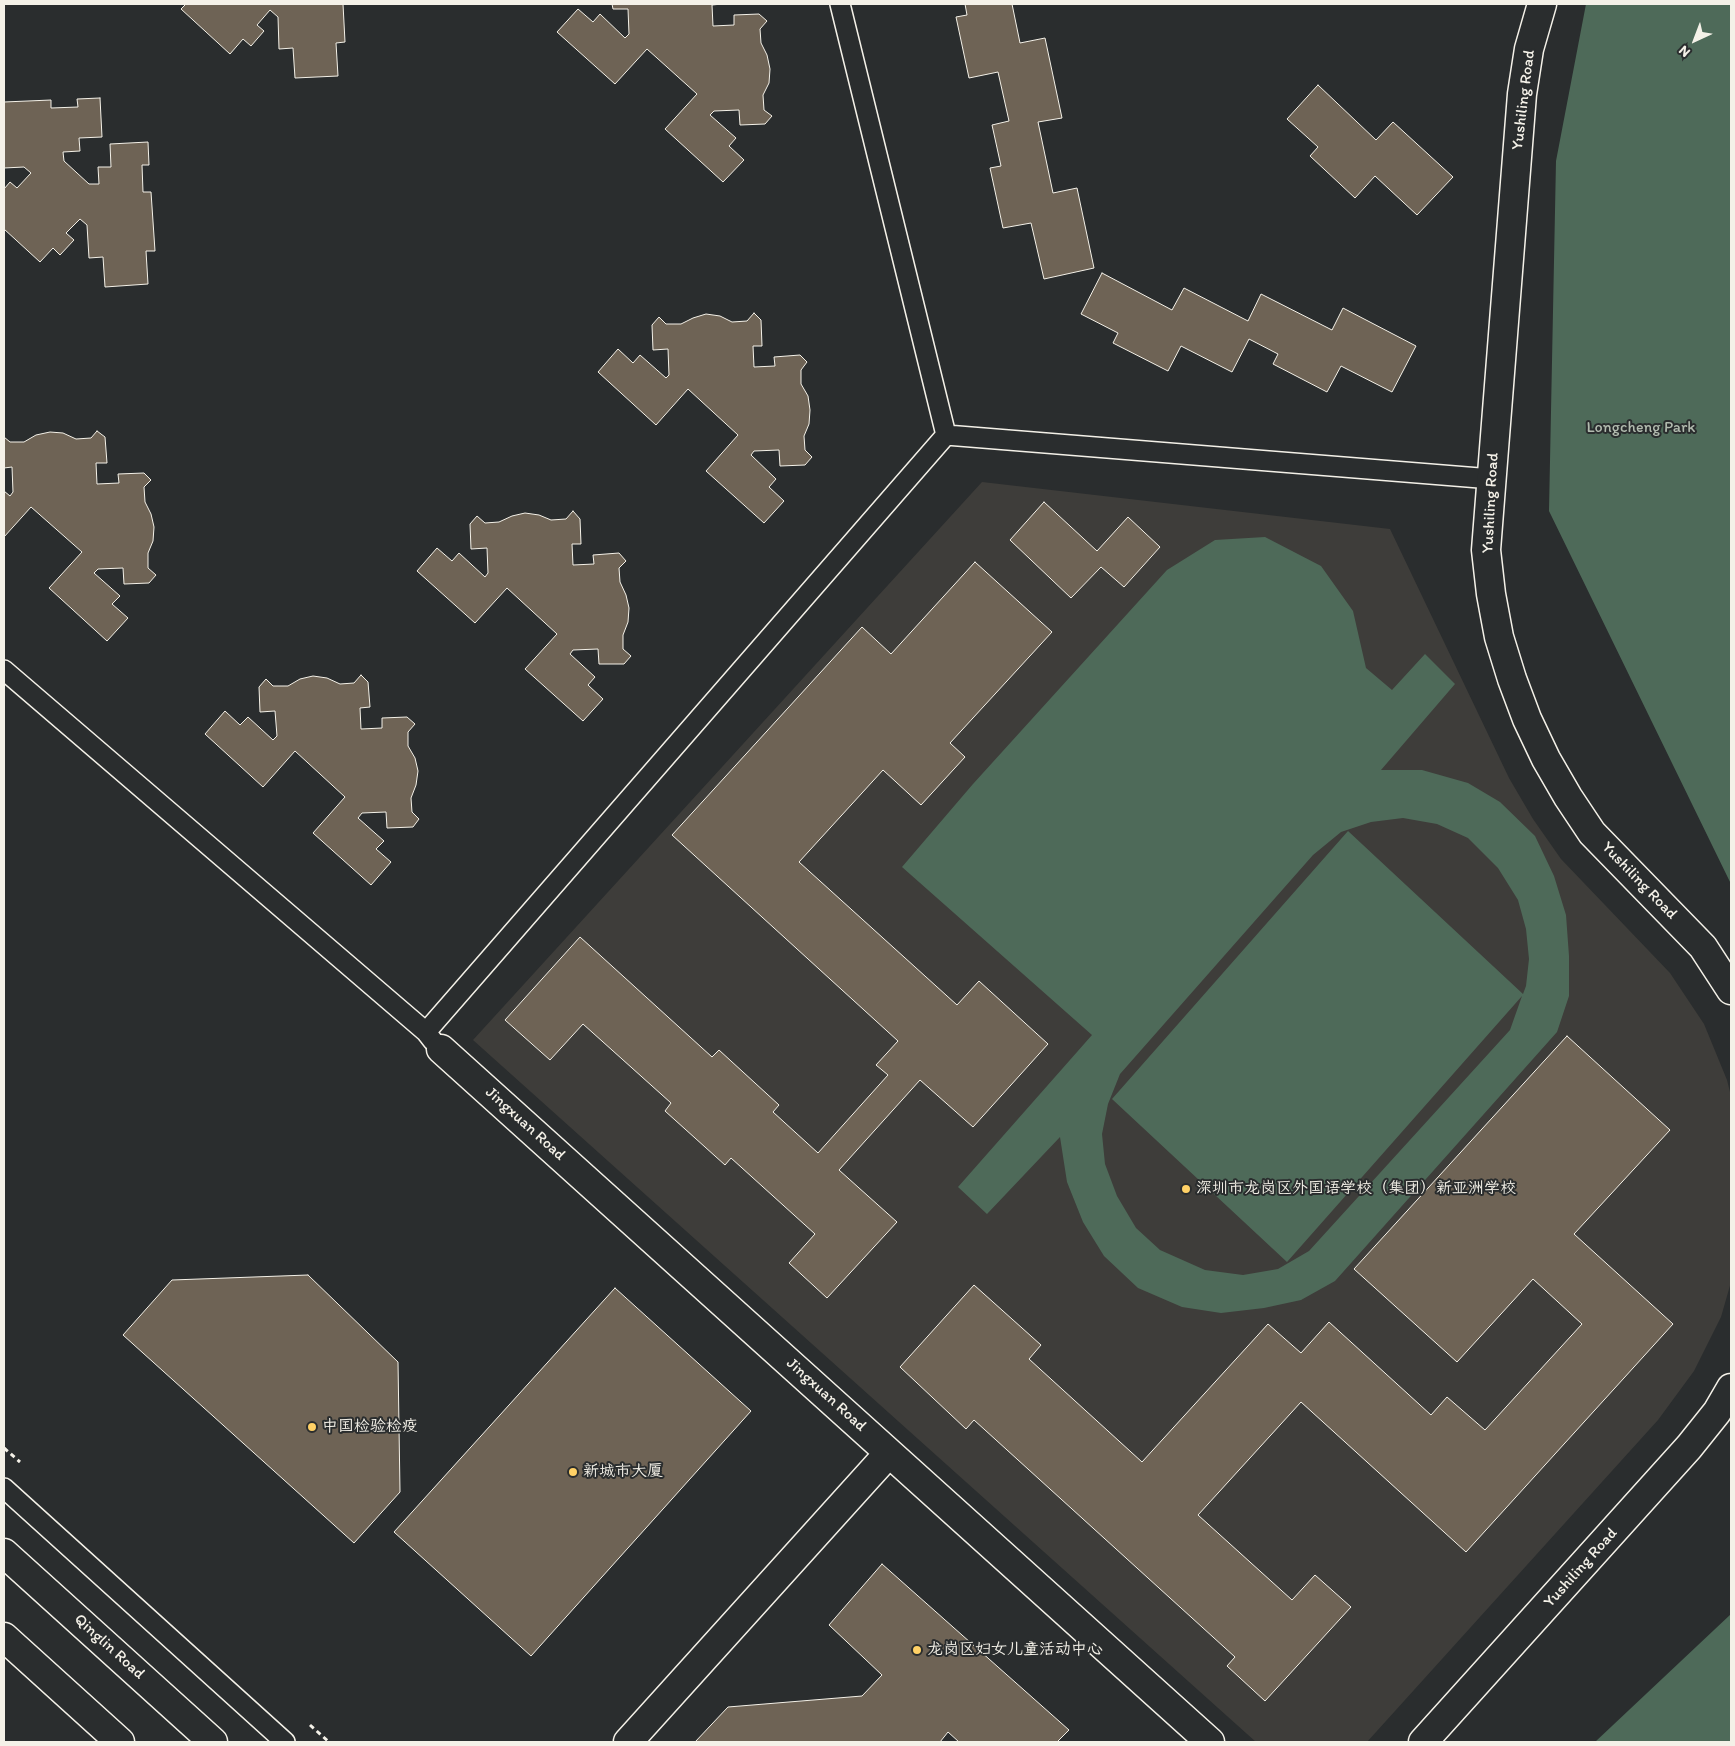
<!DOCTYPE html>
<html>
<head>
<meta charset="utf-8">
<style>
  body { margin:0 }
  #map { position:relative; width:1735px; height:1746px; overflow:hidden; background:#2a2d2e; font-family:Itim,sans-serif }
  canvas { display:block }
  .frame { position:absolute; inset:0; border:5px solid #f4f1e8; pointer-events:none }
  .north { position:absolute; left:1670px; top:15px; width:50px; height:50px; -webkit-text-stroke:4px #2a2d2e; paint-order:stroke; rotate:223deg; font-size:14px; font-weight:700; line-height:20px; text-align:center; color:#f4f1e8 }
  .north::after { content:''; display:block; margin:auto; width:18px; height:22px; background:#f4f1e8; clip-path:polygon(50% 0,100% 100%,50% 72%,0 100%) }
</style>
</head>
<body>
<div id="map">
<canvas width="1735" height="1746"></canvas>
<div class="frame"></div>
<div class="north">N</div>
</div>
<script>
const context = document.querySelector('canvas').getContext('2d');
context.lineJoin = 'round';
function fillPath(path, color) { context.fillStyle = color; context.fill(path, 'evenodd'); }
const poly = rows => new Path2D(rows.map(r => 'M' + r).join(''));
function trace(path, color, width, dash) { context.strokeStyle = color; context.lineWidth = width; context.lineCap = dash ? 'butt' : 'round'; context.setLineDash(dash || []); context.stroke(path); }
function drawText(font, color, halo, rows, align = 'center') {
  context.font = font + ' Itim,"LXGW WenKai TC",sans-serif'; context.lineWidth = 4; context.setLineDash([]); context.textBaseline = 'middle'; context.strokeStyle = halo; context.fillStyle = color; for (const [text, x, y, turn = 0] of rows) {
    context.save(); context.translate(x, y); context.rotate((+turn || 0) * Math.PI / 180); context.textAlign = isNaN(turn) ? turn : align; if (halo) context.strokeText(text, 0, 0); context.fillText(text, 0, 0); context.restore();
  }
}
fillPath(poly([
  [982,482,1390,529,1509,778,1533,819,1561,859,1670,973,1704,1024,1727,1080,1731,1096,1731,1282,1721,1317,1694,1371,1658,1420,1367,1742,1256,1742,473,1040]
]), '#3e3d3a');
fillPath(poly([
  [1586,4,1731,4,1731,884,1549,511,1556,161],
  [1265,537,1321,566,1353,611,1366,668,1392,690,1425,654,1455,684,1381,770,1422,770,1468,783,1500,802,1535,836,1554,876,1566,915,1569,956,1569,996,1557,1032,1335,1281,1301,1300,1264,1308,1221,1313,1182,1307,1138,1288,1104,1256,1083,1222,1067,1182,1060,1137,987,1214,958,1187,1092,1035,902,867,973,784,1167,570,1215,540],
  [1403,818,1437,824,1468,838,1498,868,1518,900,1526,929,1529,959,1526,986,1523,994,1348,831,1112,1099,1287,1262,1522,996,1510,1030,1309,1251,1278,1269,1243,1275,1205,1270,1160,1250,1136,1228,1117,1196,1105,1164,1102,1134,1108,1104,1120,1074,1313,855,1341,832,1371,822],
  [1731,1614,1731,1742,1595,1742]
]), '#4e6a59');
const building = poly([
  [186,4,343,4,345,42,336,43,338,76,295,78,293,48,279,49,278,17,270,10,257,25,264,31,251,46,243,39,230,54,181,9,186,4],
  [612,4,722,4,712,5,713,26,734,25,734,15,759,14,767,21,760,29,761,43,767,55,770,69,769,83,763,95,764,110,772,116,765,124,740,125,739,110,714,111,710,115,736,138,729,146,744,160,723,182,665,129,697,94,647,49,615,84,557,32,578,9,593,22,600,14,625,38,629,34,628,9,613,9,612,4],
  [965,4,1012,4,1020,43,1045,38,1062,118,1038,122,1053,193,1077,188,1094,268,1044,279,1031,223,1003,228,990,168,1001,166,992,125,1009,121,998,72,969,78,956,17,967,15,965,4],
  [1318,85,1376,140,1393,122,1453,177,1417,215,1375,176,1355,198,1310,156,1318,147,1287,119,1318,85],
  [100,98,102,137,79,138,80,151,63,152,64,161,89,184,99,184,98,167,111,167,110,144,148,142,149,165,142,165,143,192,151,192,155,251,146,251,148,284,105,287,103,257,89,258,87,225,80,219,66,233,74,240,60,255,53,248,40,262,4,229,4,189,10,182,17,188,31,173,24,167,4,168,4,102,51,100,51,108,78,107,77,99,100,98],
  [1102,273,1172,310,1184,288,1248,321,1261,294,1332,330,1343,308,1416,346,1392,392,1341,366,1327,392,1273,364,1278,354,1249,339,1232,372,1181,346,1168,371,1113,343,1118,333,1081,314,1102,273],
  [754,313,761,320,762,346,753,346,754,367,775,366,774,357,800,355,807,362,801,370,801,384,808,396,810,410,809,424,804,436,805,450,812,457,805,465,780,466,779,450,754,451,751,455,776,479,769,487,784,501,764,523,706,471,738,435,688,389,656,425,598,372,618,349,633,363,640,355,666,378,669,375,668,349,653,350,652,325,659,317,666,324,681,324,693,318,706,314,720,316,732,322,747,321,754,313],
  [97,431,105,437,107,463,96,463,97,484,119,483,118,474,144,473,151,480,144,487,145,502,151,514,154,527,153,541,148,553,148,568,156,575,149,583,124,584,123,568,98,569,94,573,120,596,112,604,128,618,107,641,49,588,82,552,31,507,4,537,4,491,10,496,13,492,12,467,4,468,4,437,10,442,24,442,36,435,50,432,63,433,76,439,91,438,97,431],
  [1044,502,1097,551,1128,517,1160,547,1124,587,1101,567,1071,598,1010,540,1044,502],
  [573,511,580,519,581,544,572,544,573,565,594,564,593,555,619,553,626,561,619,568,620,582,626,595,629,608,628,622,623,635,623,649,631,656,624,664,599,664,598,649,573,650,570,654,595,677,588,685,603,699,583,721,525,669,557,634,507,588,475,623,417,571,437,548,452,561,459,553,485,577,488,573,487,548,471,549,470,524,477,516,485,523,499,522,512,516,525,513,539,515,551,520,566,519,573,511],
  [975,562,1052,632,950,743,965,757,921,805,883,770,799,862,957,1005,979,981,1048,1044,973,1127,920,1080,839,1170,897,1222,827,1298,789,1263,815,1234,731,1158,725,1165,665,1111,671,1103,583,1024,550,1060,505,1020,580,937,712,1057,719,1050,779,1105,773,1112,818,1153,888,1075,876,1065,898,1041,672,835,862,627,891,654,975,562],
  [361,675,368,682,370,707,360,708,361,729,382,728,382,718,407,717,415,724,408,732,408,746,415,758,418,771,416,785,411,798,412,812,419,819,413,827,387,828,386,812,362,813,358,818,384,841,376,849,391,862,371,885,313,833,345,797,295,751,263,787,205,734,225,711,240,725,248,717,273,740,277,736,275,711,260,712,259,687,266,679,273,686,288,686,300,679,313,676,327,678,340,684,354,683,361,675],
  [1567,1036,1670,1130,1574,1234,1673,1324,1466,1552,1301,1402,1198,1515,1292,1600,1315,1575,1351,1607,1265,1701,1227,1666,1235,1657,974,1420,966,1429,900,1367,974,1285,1041,1345,1029,1359,1142,1462,1268,1324,1301,1353,1329,1322,1431,1415,1447,1397,1485,1430,1582,1324,1533,1279,1457,1362,1354,1269,1567,1036],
  [308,1275,398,1362,400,1492,354,1543,123,1335,172,1280,308,1275],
  [615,1288,751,1411,531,1656,394,1532,615,1288],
  [882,1564,1069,1730,1057,1742,959,1742,948,1732,940,1742,695,1742,728,1707,862,1696,882,1675,829,1625,882,1564]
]);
fillPath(building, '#6e6355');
trace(building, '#f4f1e8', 1);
const service = poly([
  [840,4,946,435,1492,479],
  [4,670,426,1032,433,1041],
  [426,1032,946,435],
  [4,1488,285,1742]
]);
const minor = poly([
  [1542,4,1529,49,1522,94,1486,550,1491,594,1499,637,1512,679,1527,719,1546,759,1568,797,1592,833,1703,947,1731,990],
  [441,1049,1210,1742],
  [628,1742,889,1453],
  [1423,1742,1689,1447,1717,1412,1731,1388]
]);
const secondary = poly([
  [4,1553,213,1742],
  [4,1637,120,1742]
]);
trace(service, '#f4f1e8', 22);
trace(minor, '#f4f1e8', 31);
trace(secondary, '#f4f1e8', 31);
trace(poly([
  [4,1448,20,1462],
  [310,1725,329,1742]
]), '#f4f1e8', 3, [5, 4]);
trace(service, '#2a2d2e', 19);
trace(minor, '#2a2d2e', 28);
trace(secondary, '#2a2d2e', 28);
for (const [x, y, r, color] of [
  [1186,1189,5,"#ffd166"],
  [312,1427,5,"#ffd166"],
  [573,1472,5,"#ffd166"],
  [917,1650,5,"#ffd166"]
]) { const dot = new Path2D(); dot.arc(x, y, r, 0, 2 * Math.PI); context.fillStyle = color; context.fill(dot); trace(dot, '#2a2d2e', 2); }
drawText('16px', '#f4f1e8', '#2a2d2e', [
  ["Yushiling Road",1524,100,-83],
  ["Yushiling Road",1491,503,-87],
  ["Yushiling Road",1639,881,46],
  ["Jingxuan Road",525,1124,42],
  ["Jingxuan Road",826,1395,42],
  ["Yushiling Road",1581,1568,-48],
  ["Qinglin Road",109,1647,42]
]);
drawText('16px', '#b2bbaf', '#2a2d2e', [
  ["Longcheng Park",1641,428]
]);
drawText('16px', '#f4f1e8', '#2a2d2e', [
  ["深圳市龙岗区外国语学校（集团）新亚洲学校",1196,1189],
  ["中国检验检疫",322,1427],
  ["新城市大厦",583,1472],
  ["龙岗区妇女儿童活动中心",927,1650]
], 'left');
</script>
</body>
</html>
